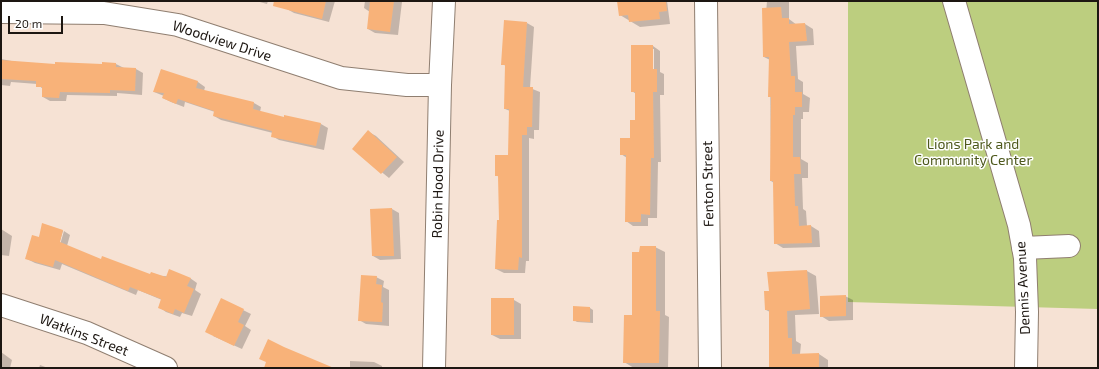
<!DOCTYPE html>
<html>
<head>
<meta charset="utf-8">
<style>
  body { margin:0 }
  #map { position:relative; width:1099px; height:369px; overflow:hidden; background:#f6e2d4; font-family:"Exo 2",sans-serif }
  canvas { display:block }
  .frame { position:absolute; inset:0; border:2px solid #1d1712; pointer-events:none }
  .scale { position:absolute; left:8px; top:16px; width:55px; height:18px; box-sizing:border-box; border:2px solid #1d1712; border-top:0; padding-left:5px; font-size:12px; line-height:14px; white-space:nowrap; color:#1d1712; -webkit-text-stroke:3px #fff; paint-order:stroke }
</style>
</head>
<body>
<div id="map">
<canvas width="1099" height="369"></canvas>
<div class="frame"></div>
<div class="scale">20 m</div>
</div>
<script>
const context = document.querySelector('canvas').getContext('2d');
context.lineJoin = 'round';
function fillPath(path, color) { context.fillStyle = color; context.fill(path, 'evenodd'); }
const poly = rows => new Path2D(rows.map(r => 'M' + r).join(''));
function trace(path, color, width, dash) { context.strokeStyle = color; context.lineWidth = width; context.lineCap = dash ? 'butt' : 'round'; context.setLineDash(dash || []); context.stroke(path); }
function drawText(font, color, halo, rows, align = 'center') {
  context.font = font + ' "Exo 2",sans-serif'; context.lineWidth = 3; context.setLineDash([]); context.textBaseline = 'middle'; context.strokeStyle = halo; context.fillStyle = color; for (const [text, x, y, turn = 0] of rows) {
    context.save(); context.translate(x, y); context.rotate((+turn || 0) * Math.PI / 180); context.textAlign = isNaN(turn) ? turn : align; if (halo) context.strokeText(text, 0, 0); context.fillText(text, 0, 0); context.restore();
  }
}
fillPath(poly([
  [848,1,1098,1,1098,309,848,302]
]), '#bcce7f');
fillPath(poly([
  [256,1,268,1,267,4],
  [289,1,335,1,329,22,294,13,287,9],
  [365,1,402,2,398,35,375,33,368,29,370,12,364,8],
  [618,1,667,1,670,24,640,27,620,15],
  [767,1,789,1,789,19,797,25,805,24,813,29,814,45,796,46,798,79,803,82,803,94,810,98,809,112,803,112,803,119,801,119,801,159,808,163,808,178,802,178,803,209,806,211,807,226,811,226,819,231,820,247,783,248,775,243,774,183,771,181,770,60,764,57,763,37,764,37],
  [527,23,534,27,530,88,540,92,539,130,534,130,534,139,529,138,529,261,526,261,525,273,504,273,496,269,500,221,499,177,496,175,509,156,510,111,505,109,506,66,502,64],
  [632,46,653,46,660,51,660,72,664,74,664,95,660,95,661,162,658,162,657,218,648,218,648,226,633,226,626,221,627,158,621,154,631,139,636,121,636,94,632,91],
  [652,49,654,49,654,74,652,74],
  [1,59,17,62,56,65,116,64,124,68,136,69,143,73,142,95,117,93,117,96,67,95,66,101,50,101,43,97,43,89,37,84,11,82,10,86,1,85],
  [161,70,198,82,205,87,204,91,254,103,261,107,260,112,284,119,285,116,321,124,328,128,324,150,279,140,272,136,273,133,221,120,214,116,215,112,185,102,184,107,171,102,163,98,164,96,154,92],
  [369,132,376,136,404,162,389,178,353,149],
  [392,209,399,213,401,259,380,260,373,256,371,210],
  [43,225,63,231,58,247,59,248,64,231,70,235,67,246,102,260,151,275,190,278,197,283,195,290,201,294,192,316,182,313,180,317,166,312,159,307,162,300,138,290,136,295,62,264,60,270,35,263,27,259,39,238],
  [1,229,12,236,9,256,1,255],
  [655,247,665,252,665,315,669,317,668,368,634,368,624,362,633,316,640,253],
  [807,271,816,276,819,314,795,315,796,341,801,344,800,354,819,354,828,360,828,368,770,368,770,312,766,310,770,292,769,273],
  [376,277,384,281,383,287,389,290,389,326,366,324,359,320],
  [845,296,853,300,853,320,829,321,821,316],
  [514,300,521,304,521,339,500,339,492,335],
  [590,308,593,310,593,323,577,322,574,320],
  [243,310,251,314,245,326,251,330,242,349,213,336],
  [1,352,12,360,10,368,1,368],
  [350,361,374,362,382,366,382,368,350,368],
  [40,365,48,368,39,368]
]), '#0003');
fillPath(poly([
  [274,1,326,1,322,19,273,6],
  [370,1,394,1,390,32,367,29],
  [617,1,666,1,667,11,659,12,660,19,629,22,628,15,619,16],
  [781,7,782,18,789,18,789,24,805,23,807,41,789,42,791,76,795,76,795,92,802,92,802,107,795,107,795,115,793,115,793,157,800,157,801,174,794,174,795,206,798,206,799,226,811,225,812,243,774,244,773,181,770,181,771,97,768,97,769,57,763,57,762,8],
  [504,20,527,22,523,87,533,87,532,127,527,127,527,135,522,135,522,258,519,257,518,270,495,269,497,220,499,220,498,176,495,176,495,155,508,155,509,109,504,109,505,65,501,65],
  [631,45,653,45,653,69,657,69,657,92,653,92,654,158,651,158,650,215,641,214,641,222,625,222,626,155,620,155,620,138,630,138,630,120,635,120,635,92,631,92],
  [1,60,55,64,55,62,102,64,102,62,116,63,116,67,136,68,135,91,110,90,110,93,60,92,59,98,42,97,42,87,36,87,36,81,1,79],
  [161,69,198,81,196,88,254,102,253,109,284,117,284,115,321,123,316,146,271,137,272,131,213,116,214,111,178,99,176,104,162,98,164,93,153,92],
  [368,130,397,157,381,174,352,149],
  [392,208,394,256,372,256,370,209],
  [42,223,63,230,60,242,101,259,102,256,150,274,151,272,166,277,169,269,191,278,187,286,194,289,184,313,175,309,173,314,158,308,161,299,130,287,128,291,55,260,53,267,25,259,32,235,39,237],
  [640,246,656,246,656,311,660,311,659,363,623,363,624,315,632,315,632,252,639,252],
  [807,270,810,309,787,311,788,338,792,338,792,354,819,353,819,368,769,368,769,310,765,310,764,291,769,291,767,272],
  [361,275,377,276,376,284,382,285,381,302,383,303,382,322,358,321],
  [846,295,846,316,820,317,820,296],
  [221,298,244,309,238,322,244,325,234,346,205,332],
  [491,298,514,298,514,335,491,335],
  [573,306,590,307,590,322,573,321],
  [268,339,284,347,334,368,264,368,266,362,259,359]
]), '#f8b279');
const minor = poly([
  [706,1,710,368],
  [954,1,1019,225,1025,258,1027,312,1026,368],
  [1,12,104,13,178,25,341,78,407,85,440,85],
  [1023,248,1069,246],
  [1,305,87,333,166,368],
  [434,368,440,85,444,1]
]);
trace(minor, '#8f7e70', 24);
trace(minor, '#fff', 22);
drawText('14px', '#1d1712', '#fff', [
  ["Woodview Drive",222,41,18],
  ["Robin Hood Drive",438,184,-89],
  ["Fenton Street",708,184,-91],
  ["Dennis Avenue",1023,288,-93],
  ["Watkins Street",84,335,21]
]);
drawText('14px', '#4e591d', '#fff', [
  ["Lions Park and",973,144],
  ["Community Center",973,160]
]);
</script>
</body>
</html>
